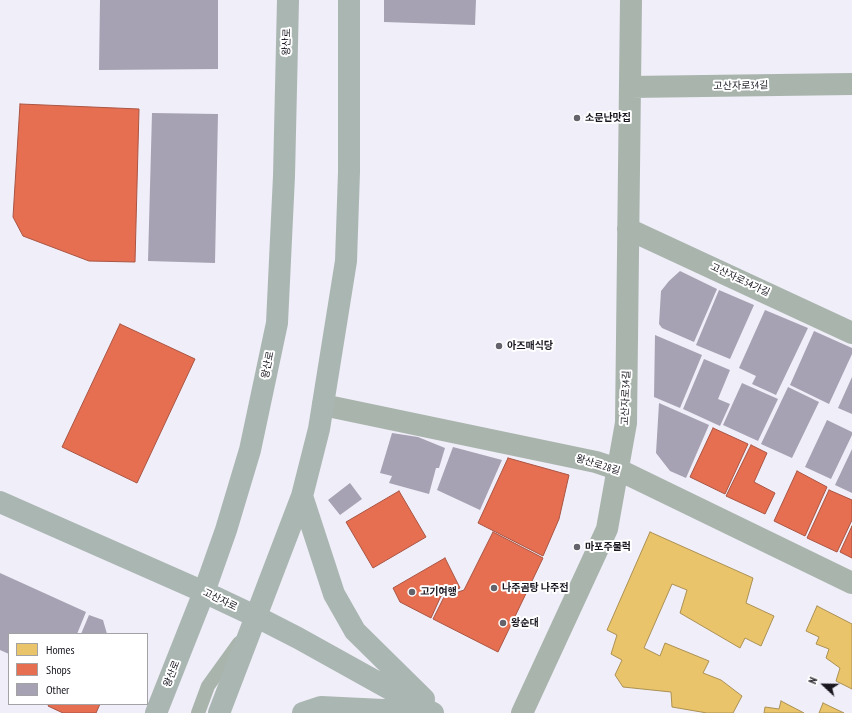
<!DOCTYPE html>
<html>
<head>
<meta charset="utf-8">
<style>
  body { margin:0 }
  #map { position:relative; width:852px; height:713px; overflow:hidden; background:#f0eef8; font-family:"PT Sans Narrow",sans-serif }
  canvas { display:block }
  .legend { position:absolute; left:8px; top:633px; width:140px; height:72px; box-sizing:border-box; background:#fff; border:1px solid #a3a2a5; margin:0; padding:5px 7px; list-style:none; font-size:12px; color:#19161f }
  .legend li { display:flex; align-items:center; gap:8px; height:20px }
  .legend b { width:20px; border:1px solid #a3a2a5 }
  .north { position:absolute; left:804px; top:665px; width:40px; height:40px; -webkit-text-stroke:3px #fff; paint-order:stroke; rotate:292deg; font-size:11px; font-weight:700; line-height:16px; text-align:center; color:#19161f }
  .north::after { content:''; display:block; margin:auto; width:14px; height:18px; background:#19161f; clip-path:polygon(50% 0,100% 100%,50% 72%,0 100%) }
</style>
</head>
<body>
<div id="map">
<canvas width="852" height="713"></canvas>
<ul class="legend">
<li><b style="height:11px;background:#e9c46a"></b>Homes</li>
<li><b style="height:11px;background:#e76f51"></b>Shops</li>
<li><b style="height:11px;background:#a7a2b3"></b>Other</li>
</ul>
<div class="north">N</div>
</div>
<script>
const context = document.querySelector('canvas').getContext('2d');
context.lineJoin = 'round';
function fillPath(path, color) { context.fillStyle = color; context.fill(path, 'evenodd'); }
const poly = rows => new Path2D(rows.map(r => 'M' + r).join(''));
function trace(path, color, width, dash) { context.strokeStyle = color; context.lineWidth = width; context.lineCap = dash ? 'butt' : 'round'; context.setLineDash(dash || []); context.stroke(path); }
function drawText(font, color, halo, rows, align = 'center') {
  context.font = font + ' "PT Sans Narrow","Noto Sans KR",sans-serif'; context.lineWidth = 4; context.setLineDash([]); context.textBaseline = 'middle'; context.strokeStyle = halo; context.fillStyle = color; for (const [text, x, y, turn = 0] of rows) {
    context.save(); context.translate(x, y); context.rotate((+turn || 0) * Math.PI / 180); context.textAlign = isNaN(turn) ? turn : align; if (halo) context.strokeText(text, 0, 0); context.fillText(text, 0, 0); context.restore();
  }
}
const homes = poly([
  [650,532,753,578,746,603,774,616,761,646,745,638,740,648,680,613,687,590,672,584,644,648,660,656,665,643,709,661,703,673,721,680,742,696,733,713,707,713,672,707,671,692,623,687,615,675,622,660,611,654,617,635,607,630,650,532],
  [817,606,852,624,852,689,836,681,840,668,826,658,829,649,816,644,819,637,806,631,817,606],
  [781,701,804,713,764,713,765,707,779,709,781,701],
  [823,703,844,713,819,713,823,703]
]);
fillPath(homes, '#e9c46a');
trace(homes, '#ab9054', 1);
const shops = poly([
  [20,104,139,109,135,262,89,261,23,236,13,217,20,104],
  [120,324,195,359,137,483,62,447,120,324],
  [713,428,748,444,725,494,690,477,713,428],
  [751,445,767,453,754,482,775,493,765,514,726,496,751,445],
  [508,458,569,475,559,519,543,556,478,523,508,458],
  [797,471,827,487,805,536,774,521,797,471],
  [829,490,852,500,852,520,837,552,807,538,829,490],
  [399,491,426,537,373,568,346,522,399,491],
  [852,526,852,558,840,552,852,526],
  [493,532,543,558,498,652,433,619,444,597,464,590,493,532],
  [445,558,460,588,441,596,431,618,400,602,393,588,445,558],
  [49,704,100,704,96,713,63,713,48,706,49,704]
]);
fillPath(shops, '#e76f51');
trace(shops, '#a95442', 1);
fillPath(poly([
  [100,0,218,0,218,69,99,70],
  [384,0,476,0,475,25,384,22],
  [152,113,218,114,215,263,148,261],
  [680,271,717,289,694,342,662,328,659,324,661,291,669,281],
  [719,290,754,305,730,359,696,345],
  [765,310,808,328,776,395,752,384,756,376,739,368],
  [814,331,852,348,852,354,829,404,790,385],
  [655,335,702,355,680,408,654,397],
  [704,359,730,370,718,399,730,404,720,426,683,409],
  [852,377,852,414,838,408],
  [742,383,778,399,758,441,723,425],
  [788,387,819,402,792,458,761,444],
  [659,403,709,425,686,478,670,471,656,453],
  [827,420,852,432,852,435,831,479,805,467],
  [392,433,418,437,445,448,439,468,436,468,429,494,389,483,392,476,380,473],
  [453,447,502,460,480,510,437,490],
  [852,449,852,493,835,485],
  [350,483,362,499,340,515,328,500],
  [0,573,86,612,77,634,9,634,9,654,0,650],
  [89,615,103,620,107,634,81,634]
]), '#a7a2b3');
trace(poly([
  [198,713,208,686,239,643]
]), '#a9b4ad', 14);
trace(poly([
  [630,87,852,84],
  [628,229,852,333],
  [323,405,596,462,617,469,852,583],
  [522,713,607,529,626,423,631,0]
]), '#a9b4ad', 22);
trace(poly([
  [302,496,334,594,355,631,424,699],
  [0,502,204,592,257,617,298,638,433,713],
  [156,713,204,592,226,530,250,450,277,323,284,176,288,0],
  [219,713,302,496,319,429,346,261,349,172,349,0],
  [303,713,321,707,383,710,404,713]
]), '#aab6b2', 22);
for (const [x, y, r, color] of [
  [577,118,4,"#64626b"],
  [499,346,4,"#64626b"],
  [577,547,4,"#64626b"],
  [494,588,4,"#64626b"],
  [412,592,4,"#64626b"],
  [503,623,4,"#64626b"]
]) { const dot = new Path2D(); dot.arc(x, y, r, 0, 2 * Math.PI); context.fillStyle = color; context.fill(dot); trace(dot, '#fff', 1.5); }
drawText('10px', '#19161f', '#fff', [
  ["왕산로",287,42,-89],
  ["고산자로34길",741,86,-1],
  ["고산자로34가길",740,280,25],
  ["왕산로",268,365,-78],
  ["고산자로34길",626,398,-88],
  ["왕산로28길",598,465,17],
  ["고산자로",220,600,26],
  ["왕산로",172,674,-68]
]);
drawText('bold 10px', '#19161f', '#fff', [
  ["소문난맛집",585,118],
  ["아즈매식당",507,346],
  ["마포주물럭",585,547],
  ["나주곰탕 나주전",502,588],
  ["고기여행",420,592],
  ["왕순대",511,623]
], 'left');
</script>
</body>
</html>
